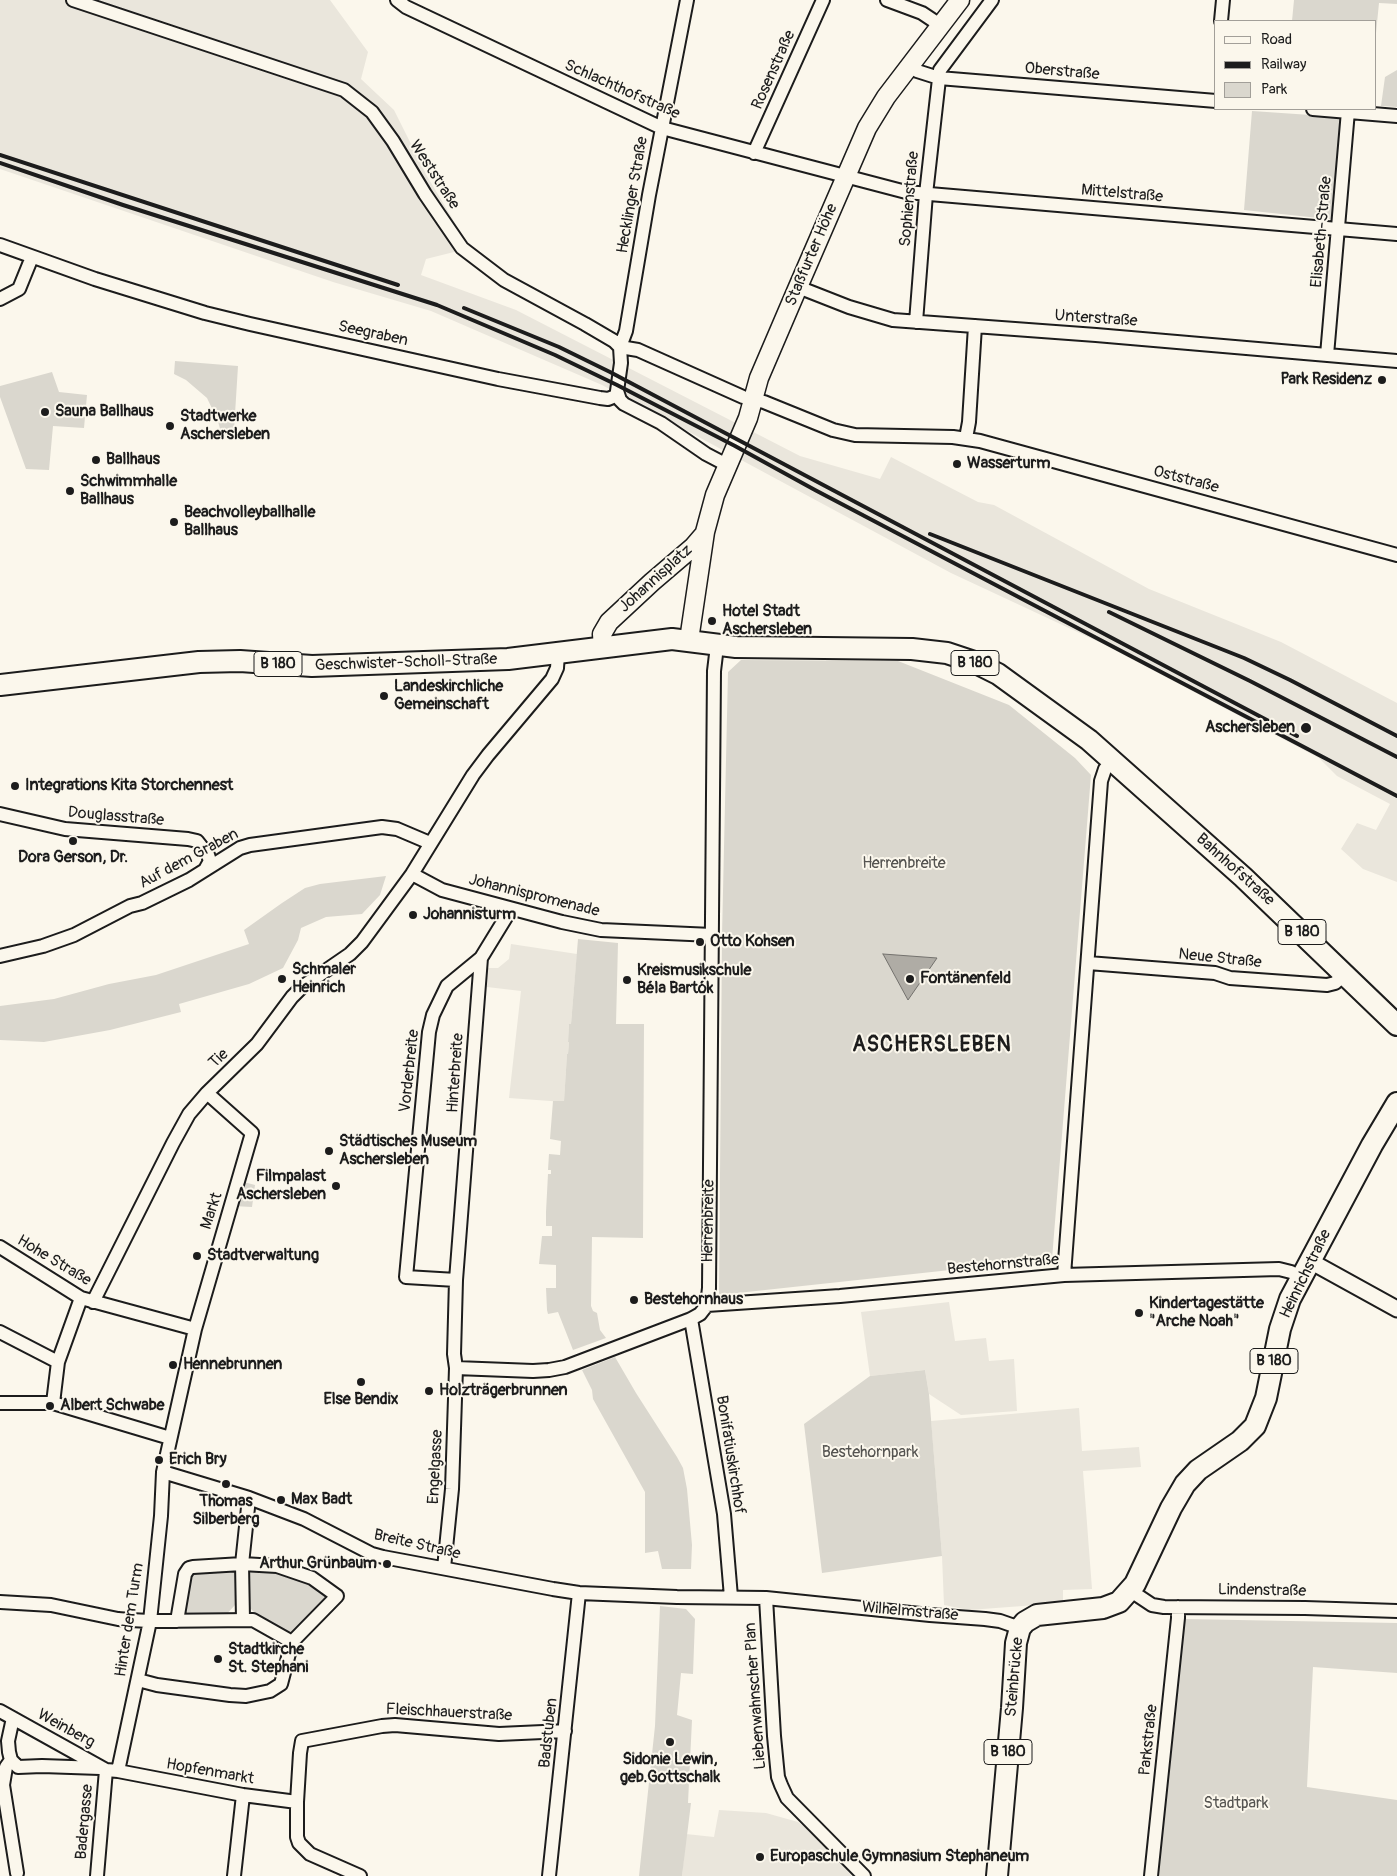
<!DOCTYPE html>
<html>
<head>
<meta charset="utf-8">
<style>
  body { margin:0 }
  #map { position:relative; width:1397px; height:1876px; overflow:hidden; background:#fbf7ec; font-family:Pangolin,sans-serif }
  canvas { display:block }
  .legend { position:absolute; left:1214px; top:20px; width:162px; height:90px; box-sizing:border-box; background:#fbf7ec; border:1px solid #a29f99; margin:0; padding:6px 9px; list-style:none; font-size:15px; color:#1c1c1c }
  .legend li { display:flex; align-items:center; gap:10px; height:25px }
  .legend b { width:25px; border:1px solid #a29f99 }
</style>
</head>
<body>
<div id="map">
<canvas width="1397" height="1876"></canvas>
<ul class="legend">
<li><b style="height:6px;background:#fbf7ec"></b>Road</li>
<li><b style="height:6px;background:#1c1c1c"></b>Railway</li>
<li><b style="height:14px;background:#dad7ce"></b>Park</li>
</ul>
</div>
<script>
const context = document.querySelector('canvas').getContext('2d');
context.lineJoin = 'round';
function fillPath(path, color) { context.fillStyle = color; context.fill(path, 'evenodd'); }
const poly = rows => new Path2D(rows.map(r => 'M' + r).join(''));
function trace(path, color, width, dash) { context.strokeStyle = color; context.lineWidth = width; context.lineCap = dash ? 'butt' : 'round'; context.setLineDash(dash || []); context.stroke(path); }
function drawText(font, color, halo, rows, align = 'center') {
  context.font = font + ' Pangolin,sans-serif'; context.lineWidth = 4; context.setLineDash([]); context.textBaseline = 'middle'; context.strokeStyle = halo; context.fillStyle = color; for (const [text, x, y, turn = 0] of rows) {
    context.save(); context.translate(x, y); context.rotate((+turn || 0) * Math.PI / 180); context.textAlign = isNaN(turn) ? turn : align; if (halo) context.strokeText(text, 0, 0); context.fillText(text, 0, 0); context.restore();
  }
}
fillPath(poly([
  [0,0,330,0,368,52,361,79,394,110,427,176,470,248,426,259,421,275,516,310,800,456,880,479,891,457,978,502,994,505,1149,589,1281,642,1397,703,1397,882,1363,869,1341,849,1357,823,1376,830,1390,804,1337,776,1319,758,1101,643,951,573,602,385,431,311,333,282,0,169],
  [511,944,577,954,571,1024,569,1024,568,1042,569,1042,568,1054,567,1054,564,1102,509,1098,521,991,487,987,488,968,498,968,509,959],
  [949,1302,955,1341,986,1338,989,1361,1014,1359,1017,1411,961,1415,929,1394,925,1370,870,1376,861,1312],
  [1079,1408,1082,1451,1139,1447,1141,1467,1083,1471,1092,1589,1063,1590,1063,1603,969,1610,944,1605,942,1556,931,1421],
  [719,1810,766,1813,798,1822,818,1837,852,1876,682,1876,686,1834,714,1837]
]), '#eae6dc');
fillPath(poly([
  [1294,0,1397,0,1397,4,1379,3,1376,33,1376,21,1292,21],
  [1397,70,1397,107,1381,106,1385,77],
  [1252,111,1340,117,1337,220,1244,210],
  [175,361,238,366,234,430,220,429,218,421,207,398,186,380,174,374],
  [52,372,59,392,87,395,84,428,53,426,49,470,26,469,0,397,0,386],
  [741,660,898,661,1009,705,1075,758,1091,775,1052,1259,719,1295,722,935,728,672],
  [386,876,380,895,362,914,326,917,301,928,298,940,283,968,249,984,179,1004,181,1012,110,1030,44,1042,0,1040,0,1006,54,999,109,984,156,975,249,944,244,930,282,903,305,888,320,884],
  [578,939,618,943,616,1024,644,1024,643,1238,592,1237,591,1306,593,1311,597,1313,600,1330,606,1338,573,1350,558,1312,548,1314,547,1310,546,1288,556,1288,556,1265,539,1264,542,1236,552,1236,552,1226,546,1226,546,1212,548,1174,551,1174,551,1170,548,1170,549,1154,560,1155,561,1141,550,1139,553,1101,564,1101,567,1054,568,1054,569,1042,568,1042,569,1024,571,1024],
  [240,1181,255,1185,252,1207,233,1206],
  [615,1357,636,1393,677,1457,683,1468,687,1489,692,1545,691,1569,662,1569,658,1551,645,1553,645,1492,593,1399,592,1390,582,1370],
  [925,1370,929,1394,942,1556,822,1573,804,1424,870,1376],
  [247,1568,295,1574,332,1596,293,1634,277,1628,258,1616,248,1606],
  [234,1569,238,1573,238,1593,235,1605,224,1617,183,1617,188,1575,194,1570],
  [660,1606,686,1609,695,1619,693,1674,681,1673,677,1715,692,1720,688,1803,691,1803,682,1876,639,1876,655,1726],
  [1185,1619,1397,1623,1397,1673,1313,1667,1307,1787,1397,1800,1397,1876,1156,1876]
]), '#dad7ce');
const water = poly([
  [883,954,937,958,908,1000,883,954]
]);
fillPath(water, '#afaca5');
trace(water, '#74726e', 1);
const minor = poly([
  [73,0,344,90,372,112,393,141,425,194,462,248,504,280,585,324,614,341,620,347,638,350,743,397,764,402,833,430,855,435,953,437,980,441,1397,555],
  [397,0,406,7,662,128,906,192,1397,234],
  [687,0,649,195,626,331,620,347,621,363,617,391,620,400,624,404,661,423,706,454,727,465],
  [887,0,922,13,940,25],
  [1221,21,1223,0],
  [909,65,917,71,939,78,1216,101],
  [1313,109,1397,116],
  [754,153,823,0],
  [0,245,95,279,205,313,250,324,498,379,600,398,608,399,618,395],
  [798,287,849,307,893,320,1096,335,1397,361],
  [0,299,19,289,32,257],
  [916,322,926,194,940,70,992,0],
  [1327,355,1348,111],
  [966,438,969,422,975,326],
  [0,814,65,829,188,839,197,841,208,855,210,861,205,870],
  [412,874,442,890,562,922,601,930,712,935],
  [0,956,43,946,74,935,130,906,142,903,189,880,240,848,250,845,382,827,397,829,430,843],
  [1088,963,1215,973,1230,978,1327,985,1335,983,1345,974],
  [0,1247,81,1298,195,1329],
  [1064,1275,1101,781,1105,769,1113,760],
  [456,1280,406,1277,429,1032,433,1015,447,986,481,958],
  [93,1302,173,1143,189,1114,207,1093,257,1044,292,997,302,987,350,954,362,942,412,874,473,775,488,755,552,679,557,668,558,654],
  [707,1305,709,1288,714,671,717,646],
  [707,1305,840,1296,1064,1275,1279,1269,1291,1272,1301,1277],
  [691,1319,724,1514,731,1597],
  [0,1332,58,1362],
  [456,1368,533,1371,549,1370,565,1367,691,1319,700,1314,707,1305],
  [0,1403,53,1403,170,1438],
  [53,1403,58,1362,81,1298],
  [163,1472,249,1498,304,1519,372,1554,383,1557,553,1589,579,1593,677,1597,766,1598,930,1615,985,1619,1000,1621,1020,1628],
  [444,1568,452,1489,456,1368,454,1354,456,1280,481,958,511,909],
  [1131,1591,1152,1605,1164,1607,1305,1608,1397,1611],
  [766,1598,774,1736,778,1777,781,1785,787,1798,864,1876],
  [0,1602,51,1605,118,1619,130,1620,150,1621,253,1620,292,1642,337,1596,312,1578,277,1566,242,1564,193,1567,189,1568,185,1574,177,1621],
  [243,1619,242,1564,249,1498],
  [138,1680,157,1685,230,1695,246,1696,270,1691,281,1684,292,1642],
  [0,1711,106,1770,118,1771,243,1795,297,1802],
  [13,1718,8,1741,9,1752,11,1760,18,1767,42,1766,100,1768],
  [11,1760,6,1767,3,1785,17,1873],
  [118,1771,150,1621,161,1516,163,1472,195,1329,252,1133,207,1093],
  [97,1876,106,1770],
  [234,1876,243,1795],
  [360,1876,310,1854,299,1843,297,1837,297,1802,300,1753,302,1741,382,1726,395,1725,499,1734,565,1731],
  [549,1876,579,1593],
  [1151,1876,1178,1618,1178,1607]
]);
const tertiary = poly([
  [1310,1261,1397,1309]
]);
const secondary = poly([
  [689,640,705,532,715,495,748,418,759,378,798,287,867,128,886,97,960,0],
  [603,648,602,634,609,622,652,582,693,547,705,533]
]);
const primary = poly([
  [0,685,199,662,240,661,312,666,508,659,672,639,736,647,912,649,947,653,974,662,998,674,1089,740,1243,877,1397,1025],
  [997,1876,1012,1708,1016,1643,1020,1628,1025,1622,1037,1615,1103,1608,1119,1602,1135,1584,1171,1508,1185,1484,1198,1470,1240,1441,1255,1426,1266,1398,1280,1329,1290,1299,1372,1145,1397,1103]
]);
trace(minor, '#1c1c1c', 16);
trace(tertiary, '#1c1c1c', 19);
trace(secondary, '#1c1c1c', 21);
trace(primary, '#1c1c1c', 24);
trace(minor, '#fbf7ec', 12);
trace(tertiary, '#fbf7ec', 15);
trace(secondary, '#fbf7ec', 18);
trace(primary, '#fbf7ec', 20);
trace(poly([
  [0,155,398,285],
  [0,163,123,205,437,305,555,355,617,385,735,446,815,490,1397,796],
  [464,308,559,347,610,372,1297,736],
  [930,534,1244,658,1290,680,1397,736],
  [1109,612,1250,681,1397,757]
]), '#1c1c1c', 4);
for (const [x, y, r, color] of [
  [1382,380,5,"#1c1c1c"],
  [45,412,5,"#1c1c1c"],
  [170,426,5,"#1c1c1c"],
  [96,460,5,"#1c1c1c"],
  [957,464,5,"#1c1c1c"],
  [70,491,5,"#1c1c1c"],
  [174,522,5,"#1c1c1c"],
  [712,621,5,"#1c1c1c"],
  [384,696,5,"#1c1c1c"],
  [1306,728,6,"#1c1c1c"],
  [15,786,5,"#1c1c1c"],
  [73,841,5,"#1c1c1c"],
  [413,915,5,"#1c1c1c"],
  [700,942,5,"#1c1c1c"],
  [282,979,5,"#1c1c1c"],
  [910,979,5,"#1c1c1c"],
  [627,980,5,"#1c1c1c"],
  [329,1151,5,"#1c1c1c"],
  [336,1186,5,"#1c1c1c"],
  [197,1256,5,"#1c1c1c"],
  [634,1300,5,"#1c1c1c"],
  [1139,1313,5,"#1c1c1c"],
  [173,1365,5,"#1c1c1c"],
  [361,1382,5,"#1c1c1c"],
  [429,1391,5,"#1c1c1c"],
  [50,1406,5,"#1c1c1c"],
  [159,1460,5,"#1c1c1c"],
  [226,1484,5,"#1c1c1c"],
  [281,1500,5,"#1c1c1c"],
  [387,1564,5,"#1c1c1c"],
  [218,1659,5,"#1c1c1c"],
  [670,1742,5,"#1c1c1c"],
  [760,1857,5,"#1c1c1c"]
]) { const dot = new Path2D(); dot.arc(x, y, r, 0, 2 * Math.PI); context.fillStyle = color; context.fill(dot); trace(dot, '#fbf7ec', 2); }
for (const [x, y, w] of [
  [975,663,48],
  [278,664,48],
  [1302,932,48],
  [1274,1361,48],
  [1008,1752,48]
]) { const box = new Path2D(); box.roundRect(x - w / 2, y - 12.5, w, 25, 4); context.fillStyle = '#fbf7ec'; context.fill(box); trace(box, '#1c1c1c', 1); }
drawText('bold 15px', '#1c1c1c', null, [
  ["B 180",975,663],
  ["B 180",278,664],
  ["B 180",1302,932],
  ["B 180",1274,1361],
  ["B 180",1008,1752]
]);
drawText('16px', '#1c1c1c', '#fbf7ec', [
  ["Rosenstraße",774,70,-66],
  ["Oberstraße",1062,72,5],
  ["Schlachthofstraße",622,90,24],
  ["Weststraße",434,175,57],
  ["Mittelstraße",1122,194,5],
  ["Hecklinger Straße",633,195,-80],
  ["Sophienstraße",910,199,-85],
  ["Elisabeth-Straße",1322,232,-85],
  ["Staßfurter Höhe",812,255,-67],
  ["Unterstraße",1096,319,4],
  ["Seegraben",373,334,12],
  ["Oststraße",1186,480,15],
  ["Johannisplatz",656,579,-42],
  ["Geschwister-Scholl-Straße",406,663,-2],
  ["Douglasstraße",116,817,5],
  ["Auf dem Graben",189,859,-28],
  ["Bahnhofstraße",1235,870,42],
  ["Johannispromenade",534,896,14],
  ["Neue Straße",1220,959,6],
  ["Tie",219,1059,-43],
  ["Vorderbreite",410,1071,-84],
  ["Hinterbreite",456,1073,-86],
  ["Markt",212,1211,-72],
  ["Herrenbreite",709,1221,-89],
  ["Hohe Straße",54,1261,31],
  ["Bestehornstraße",1003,1265,-5],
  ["Heinrichstraße",1306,1274,-64],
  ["Bonifatiuskirchhof",730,1455,81],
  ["Engelgasse",436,1467,-87],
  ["Breite Straße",417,1545,13],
  ["Lindenstraße",1262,1591,1],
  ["Wilhelmstraße",910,1612,5],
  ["Hinter dem Turm",130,1620,-81],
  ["Steinbrücke",1015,1677,-85],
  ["Liebenwahnscher Plan",756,1696,-94],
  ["Fleischhauerstraße",449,1713,3],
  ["Weinberg",66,1729,29],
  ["Badstuben",549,1733,-84],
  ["Parkstraße",1149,1740,-84],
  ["Hopfenmarkt",210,1772,10],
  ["Badergasse",85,1822,-85]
]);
drawText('bold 16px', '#1c1c1c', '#fbf7ec', [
  ["Park Residenz",1372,380,"right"],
  ["Sauna Ballhaus",55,412],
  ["Stadtwerke",180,417],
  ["Aschersleben",180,435],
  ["Ballhaus",106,460],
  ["Wasserturm",967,464],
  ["Schwimmhalle",80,482],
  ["Ballhaus",80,500],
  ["Beachvolleyballhalle",184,513],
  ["Ballhaus",184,531],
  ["Hotel Stadt",722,612],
  ["Aschersleben",722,630],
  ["Landeskirchliche",394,687],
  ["Gemeinschaft",394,705],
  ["Aschersleben",1295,728,"right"],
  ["Integrations Kita Storchennest",25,786],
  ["Dora Gerson, Dr.",73,858,"center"],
  ["Johannisturm",423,915],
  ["Otto Kohsen",710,942],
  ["Schmaler",292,970],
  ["Heinrich",292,988],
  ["Kreismusikschule",637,971],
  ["Béla Bartók",637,989],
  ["Fontänenfeld",920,979],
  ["Städtisches Museum",339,1142],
  ["Aschersleben",339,1160],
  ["Filmpalast",326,1177,"right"],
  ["Aschersleben",326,1195,"right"],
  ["Stadtverwaltung",207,1256],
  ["Bestehornhaus",644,1300],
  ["Kindertagestätte",1149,1304],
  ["\"Arche Noah\"",1149,1322],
  ["Hennebrunnen",183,1365],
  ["Holzträgerbrunnen",439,1391],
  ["Else Bendix",361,1400,"center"],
  ["Albert Schwabe",60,1406],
  ["Erich Bry",169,1460],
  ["Max Badt",291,1500],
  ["Thomas",226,1502,"center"],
  ["Silberberg",226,1520,"center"],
  ["Arthur Grünbaum",377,1564,"right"],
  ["Stadtkirche",228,1650],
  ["St. Stephani",228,1668],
  ["Sidonie Lewin,",670,1760,"center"],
  ["geb.Gottschalk",670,1778,"center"],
  ["Europaschule Gymnasium Stephaneum",770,1857]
], 'left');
drawText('16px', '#555451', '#fbf7ec', [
  ["Herrenbreite",904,864],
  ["Bestehornpark",870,1453],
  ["Stadtpark",1236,1804]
]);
context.letterSpacing = '1px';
drawText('bold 21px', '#1c1c1c', '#fbf7ec', [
  ["ASCHERSLEBEN",932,1046]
]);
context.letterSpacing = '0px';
</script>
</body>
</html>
